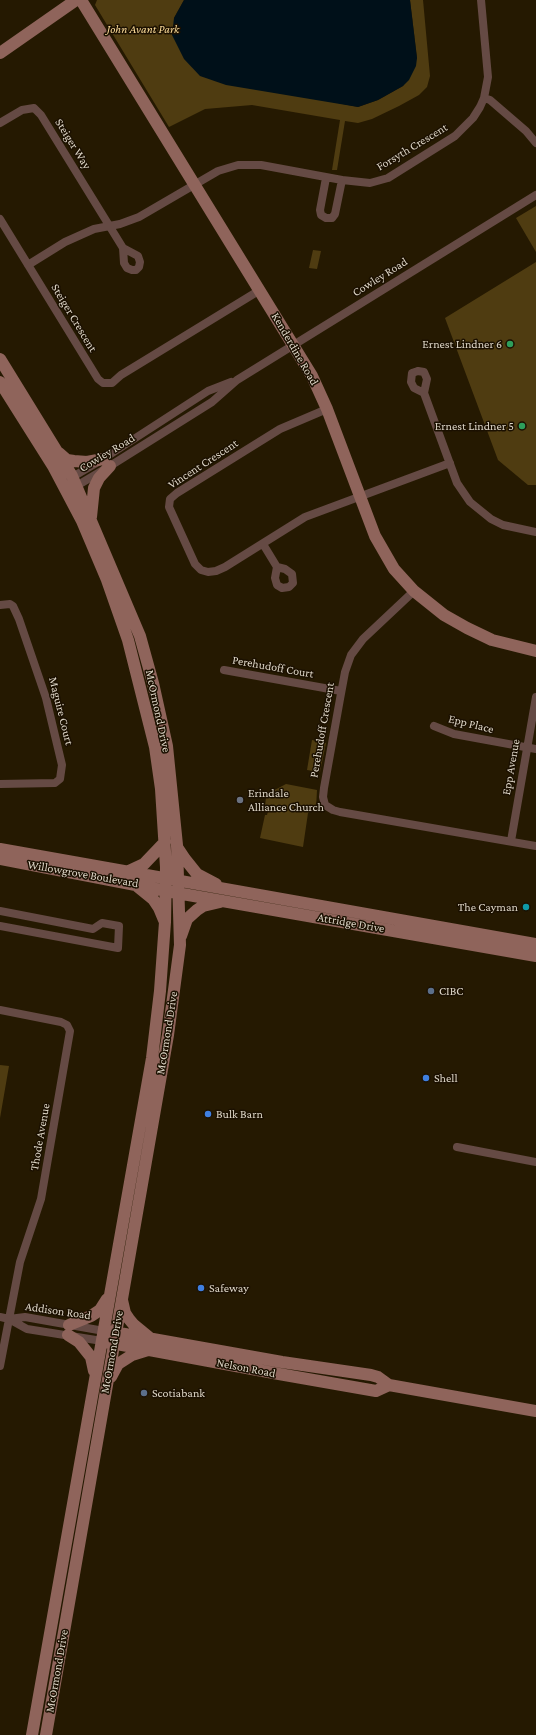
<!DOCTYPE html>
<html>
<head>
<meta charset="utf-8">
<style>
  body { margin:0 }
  canvas { display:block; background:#251901 }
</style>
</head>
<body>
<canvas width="536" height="1735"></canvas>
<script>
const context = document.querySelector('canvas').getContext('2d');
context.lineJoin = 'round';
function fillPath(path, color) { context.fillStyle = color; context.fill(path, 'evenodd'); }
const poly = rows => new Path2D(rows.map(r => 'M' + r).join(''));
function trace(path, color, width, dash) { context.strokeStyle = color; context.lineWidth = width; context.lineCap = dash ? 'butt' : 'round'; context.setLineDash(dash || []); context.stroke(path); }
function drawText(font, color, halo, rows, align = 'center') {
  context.font = font + ' "Crimson Pro",serif'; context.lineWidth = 3; context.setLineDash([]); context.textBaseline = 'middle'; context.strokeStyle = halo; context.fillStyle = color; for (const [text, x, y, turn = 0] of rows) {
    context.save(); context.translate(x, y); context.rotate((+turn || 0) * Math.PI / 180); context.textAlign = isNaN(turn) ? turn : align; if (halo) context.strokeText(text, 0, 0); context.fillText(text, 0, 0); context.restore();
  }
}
fillPath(poly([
  [97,0,184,0,174,18,338,103,358,107,378,100,403,86,417,58,410,0,423,0,430,76,427,87,419,95,399,106,372,119,358,123,345,121,337,170,332,170,340,120,252,105,205,109,169,127,95,5],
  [536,206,536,252,516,218],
  [313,250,321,251,317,269,309,268],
  [536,262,536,485,528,485,498,460,445,318],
  [312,740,326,743,320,772,307,770],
  [286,784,317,790,316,808,308,813,303,847,260,838,265,815,267,815,269,808,265,807,266,797,261,796,261,791,271,792],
  [0,1065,9,1066,0,1118]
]), '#4f3c11');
fillPath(poly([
  [184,0,410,0,417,58,416,66,409,80,403,86,378,100,358,107,226,85,200,76,184,59,172,35,174,18]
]), '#001019');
trace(poly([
  [484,98,490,100,526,131,536,143],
  [0,123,22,110,34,108,41,115,123,248],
  [326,178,320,210,321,215,326,218,332,218,335,214,342,180],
  [0,219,98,379,103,383,112,383,121,375,260,290],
  [123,248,138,256,140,262,139,267,136,270,132,270,127,268,124,263,123,248],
  [28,265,65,242,94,229,120,224,139,217,218,171,238,165,261,165,342,180,370,183,388,178,455,136,473,118,480,107,484,98,488,77,481,0],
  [418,371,424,372,427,379,424,393,414,388,411,382,412,373,418,371],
  [424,393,457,483,470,502,491,519,503,525,536,532],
  [327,409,280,429,177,493,170,499,169,507,195,564,201,570,208,572,216,571,225,567,305,517,450,463],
  [69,479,103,459,208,391,231,382],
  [73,488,110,466,212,402,237,380,536,195],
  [263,544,277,567,275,578,277,585,282,588,289,587,293,583,292,574,285,569,277,567],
  [414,591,363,639,351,655,345,672,340,699,324,788,323,797,325,805,333,810,340,812,536,846],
  [0,605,10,604,13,606,19,619,46,698,62,765,60,779,55,783,0,784],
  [224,670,341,691],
  [434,726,454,734,536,749],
  [511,841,536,697],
  [0,911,93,929,102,923,119,926,118,948,0,926],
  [0,1010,61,1022,67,1025,70,1031,41,1199,20,1262,0,1366],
  [457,1147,536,1162],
  [0,1317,9,1319,25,1317,104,1331],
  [9,1319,27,1329,102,1341]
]), '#654a44', 8);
trace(poly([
  [81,0,312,376,327,409,375,536,394,569,414,591,444,615,467,628,492,640,536,651],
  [0,53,76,0],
  [0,359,72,476,140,636,153,683,167,746,177,845,180,945,168,1035,46,1735],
  [0,382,53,466,82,521,107,580,128,640,155,747,161,789,166,867,165,922,160,991,152,1058,32,1735],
  [59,453,67,460,74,461,87,462,103,459],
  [91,517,94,488,99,478,110,466],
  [177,847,185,859,197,874,216,884],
  [0,849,536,944],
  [0,859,177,893,536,956],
  [129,871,144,864,165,842],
  [137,886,153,899,159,908,164,920],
  [181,936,187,919,197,910,203,906,220,902],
  [122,1300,125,1313,129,1319,134,1325,151,1339],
  [69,1325,91,1316,100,1310,107,1299],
  [108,1331,282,1362,371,1375,378,1377,389,1385,536,1411],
  [68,1335,79,1342,91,1357,94,1371],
  [106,1342,279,1374,376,1391,389,1385],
  [111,1377,118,1364,132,1355,148,1350]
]), '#8f645b', 12);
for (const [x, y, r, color] of [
  [510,344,4,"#2e9e5b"],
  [522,426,4,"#2e9e5b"],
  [240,800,4,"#6b7280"],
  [526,907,4,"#0f9aa8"],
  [431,991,4,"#5c6f8a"],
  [426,1078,4,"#3f7fe0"],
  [208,1114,4,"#3f7fe0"],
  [201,1288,4,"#3f7fe0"],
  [144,1393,4,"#5c6f8a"]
]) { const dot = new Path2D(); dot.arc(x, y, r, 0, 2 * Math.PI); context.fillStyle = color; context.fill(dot); trace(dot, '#1b1000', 1.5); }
drawText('italic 12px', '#fcdc99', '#1b1000', [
  ["John Avant Park",143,29]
]);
drawText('12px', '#ded6c7', '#1b1000', [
  ["Steiger Way",73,144,58],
  ["Forsyth Crescent",412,147,-31],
  ["Cowley Road",380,277,-32],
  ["Steiger Crescent",74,318,59],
  ["Kenderdine Road",295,349,60],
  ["Cowley Road",107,453,-31],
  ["Vincent Crescent",203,464,-33],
  ["Perehudoff Court",273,667,10],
  ["Maguire Court",61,711,76],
  ["McOrmond Drive",158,711,78],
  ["Epp Place",471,724,14],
  ["Perehudoff Crescent",322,730,-80],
  ["Epp Avenue",511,767,-80],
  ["Willowgrove Boulevard",83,874,10],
  ["Attridge Drive",351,923,10],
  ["McOrmond Drive",167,1033,-81],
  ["Thode Avenue",40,1137,-80],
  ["Addison Road",58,1311,8],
  ["McOrmond Drive",112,1352,-80],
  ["Nelson Road",246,1368,11],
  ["McOrmond Drive",57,1671,-80]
]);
drawText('12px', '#ded6c7', '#1b1000', [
  ["Ernest Lindner 6",502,344,"right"],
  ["Ernest Lindner 5",514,426,"right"],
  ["Erindale",248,793],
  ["Alliance Church",248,807],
  ["The Cayman",518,907,"right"],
  ["CIBC",439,991],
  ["Shell",434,1078],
  ["Bulk Barn",216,1114],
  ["Safeway",209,1288],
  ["Scotiabank",152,1393]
], 'left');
</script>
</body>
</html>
